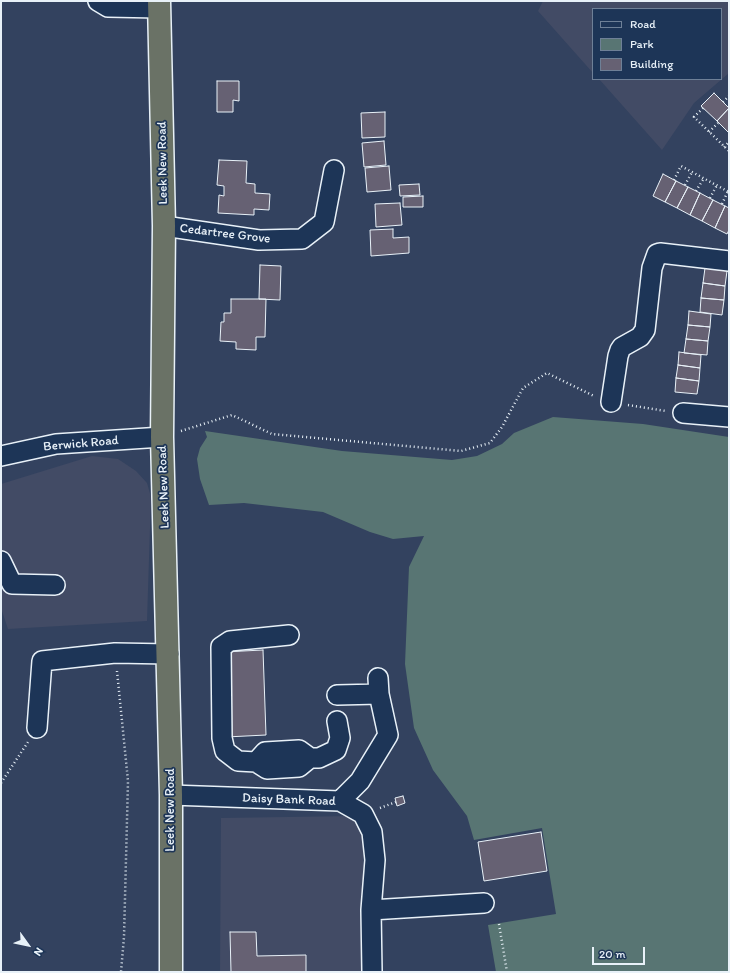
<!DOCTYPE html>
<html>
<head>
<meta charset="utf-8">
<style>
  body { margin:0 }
  #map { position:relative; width:730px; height:973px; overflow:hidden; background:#33425f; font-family:Itim,sans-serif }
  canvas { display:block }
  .frame { position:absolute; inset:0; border:2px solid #e8f1f8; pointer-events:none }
  .legend { position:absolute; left:592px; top:8px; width:130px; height:72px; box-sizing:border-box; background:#1d3557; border:1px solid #6e8097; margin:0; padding:5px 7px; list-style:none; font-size:12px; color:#e8f1f8 }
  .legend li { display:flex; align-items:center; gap:8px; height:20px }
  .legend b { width:20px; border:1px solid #6e8097 }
  .north { position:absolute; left:8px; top:925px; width:40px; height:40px; -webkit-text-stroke:3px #1d3557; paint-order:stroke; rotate:123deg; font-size:11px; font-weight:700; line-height:16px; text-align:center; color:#e8f1f8 }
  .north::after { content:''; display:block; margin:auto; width:14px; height:18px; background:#e8f1f8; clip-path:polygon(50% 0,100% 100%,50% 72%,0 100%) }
  .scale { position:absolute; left:592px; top:947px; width:53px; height:18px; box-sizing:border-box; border:2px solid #e8f1f8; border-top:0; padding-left:5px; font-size:12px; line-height:14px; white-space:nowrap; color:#e8f1f8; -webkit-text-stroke:3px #1d3557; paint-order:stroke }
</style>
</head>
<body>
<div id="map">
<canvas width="730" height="973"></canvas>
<div class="frame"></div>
<ul class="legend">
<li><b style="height:5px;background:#1d3557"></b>Road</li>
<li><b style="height:11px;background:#587573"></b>Park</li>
<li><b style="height:11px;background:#666173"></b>Building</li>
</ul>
<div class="north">N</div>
<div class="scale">20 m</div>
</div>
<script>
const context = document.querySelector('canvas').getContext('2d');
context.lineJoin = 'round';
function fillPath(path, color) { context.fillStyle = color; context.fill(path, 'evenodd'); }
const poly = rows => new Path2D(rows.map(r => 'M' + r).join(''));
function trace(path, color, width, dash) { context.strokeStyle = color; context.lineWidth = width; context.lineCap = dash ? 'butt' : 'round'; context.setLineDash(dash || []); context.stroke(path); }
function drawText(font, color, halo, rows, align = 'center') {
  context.font = font + ' Itim,sans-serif'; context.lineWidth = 3.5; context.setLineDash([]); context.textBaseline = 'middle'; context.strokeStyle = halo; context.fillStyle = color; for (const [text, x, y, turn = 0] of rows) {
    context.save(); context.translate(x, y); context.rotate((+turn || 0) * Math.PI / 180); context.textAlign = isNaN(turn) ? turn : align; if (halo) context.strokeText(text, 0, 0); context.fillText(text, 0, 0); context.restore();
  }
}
fillPath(poly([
  [543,1,729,1,729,73,694,103,662,150,599,79,721,79,721,9,593,9,593,73,538,11],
  [92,456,118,459,136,471,147,483,151,497,147,621,8,629,1,608,1,484],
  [353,816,363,824,364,972,220,972,221,818]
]), '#424b65');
fillPath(poly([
  [553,417,643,424,729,437,729,972,496,972,488,925,556,914,542,828,474,840,467,816,433,770,414,728,405,664,409,567,424,536,393,539,370,532,323,512,244,503,209,505,200,479,197,459,200,448,207,437,205,431,342,451,452,460,477,456,502,444,514,433]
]), '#587573');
const building = poly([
  [217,81,239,81,239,101,233,100,233,112,217,112,217,81],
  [714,93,729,108,717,121,701,106,714,93],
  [729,108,729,133,717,121,729,108],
  [385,112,385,137,362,138,361,113,385,112],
  [384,141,386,165,364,167,362,143,384,141],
  [219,160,247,161,246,183,255,184,255,193,270,194,269,210,254,209,254,215,218,213,219,195,224,196,224,186,217,185,219,160],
  [389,166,391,190,367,192,365,168,389,166],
  [663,174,676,181,665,202,653,196,663,174],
  [676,181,688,187,677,208,665,202,676,181],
  [419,184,420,195,400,196,399,185,419,184],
  [688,187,700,193,690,215,677,208,688,187],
  [700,193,713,200,702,221,690,215,700,193],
  [423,196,423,207,403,207,403,197,423,196],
  [713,200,725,206,715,228,702,221,713,200],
  [400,203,402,225,376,227,375,204,400,203],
  [725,206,729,208,729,230,727,234,715,228,725,206],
  [393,229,393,238,409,237,409,253,371,256,370,230,393,229],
  [260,265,281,266,280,300,259,299,260,265],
  [705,268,727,271,725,286,703,283,705,268],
  [703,283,725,286,724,300,701,298,703,283],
  [701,298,724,300,722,315,700,312,701,298],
  [231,299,266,299,265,337,256,337,256,350,236,349,236,342,220,341,221,322,224,322,224,313,231,313,231,299],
  [689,311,711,314,710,327,688,325,689,311],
  [688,325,710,327,708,341,686,339,688,325],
  [686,339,708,341,707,355,684,353,686,339],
  [679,352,701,355,700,368,678,365,679,352],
  [678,365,700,368,699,381,676,378,678,365],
  [676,378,699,381,697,394,675,392,676,378],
  [263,650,266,735,226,737,223,652,263,650],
  [403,796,405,803,397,806,395,798,403,796],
  [541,832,547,871,484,881,478,842,541,832],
  [230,932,256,932,257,956,306,955,306,972,231,972,230,932]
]);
fillPath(building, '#666173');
trace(building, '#e8f1f8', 1);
const minor = poly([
  [98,1,108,7,159,8],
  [164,226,259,240,302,239,324,222,334,170],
  [611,402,618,356,620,350,622,347,640,337,645,330,652,268,657,254,660,253,729,261],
  [683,413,729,417],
  [1,456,56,444,162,437],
  [1,561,12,584,55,585],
  [289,635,230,641,221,647,222,738,225,751,238,761,256,762,267,769,299,767,310,758,319,758,336,750,340,738,337,721],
  [378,678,379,694],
  [337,695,379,694,388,735,360,781,340,801],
  [37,728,42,661,115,653,169,654],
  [256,762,265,752,299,750,310,758],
  [171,795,340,801,363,814,372,832,375,860,371,910,372,972],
  [371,910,484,903]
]);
const highway = poly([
  [159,1,164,226,162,437,171,795,171,972]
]);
trace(minor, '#e8f1f8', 22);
trace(highway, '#e8f1f8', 25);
trace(poly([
  [723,102,729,96],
  [703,108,694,117,729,151],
  [709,132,718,123],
  [724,147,729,142],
  [674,180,681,166,729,192],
  [685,185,692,172],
  [696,191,704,178],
  [710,198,717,185],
  [722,204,728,191],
  [628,405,666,411],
  [181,431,232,415,272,434,461,451,490,443,502,427,523,388,547,373,594,396],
  [117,671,128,781,124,937,121,972],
  [1,783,28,742],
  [380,808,396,802],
  [499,924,507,972]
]), '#e8f1f8', 2.5, [1, 3]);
trace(minor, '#1d3557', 19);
trace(highway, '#6a7266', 22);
drawText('13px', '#e8f1f8', '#1d3557', [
  ["Leek New Road",163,163,-91],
  ["Cedartree Grove",225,234,7],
  ["Berwick Road",81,444,-5],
  ["Leek New Road",164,487,-92],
  ["Daisy Bank Road",289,800,2],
  ["Leek New Road",171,810,-90]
]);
</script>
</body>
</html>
